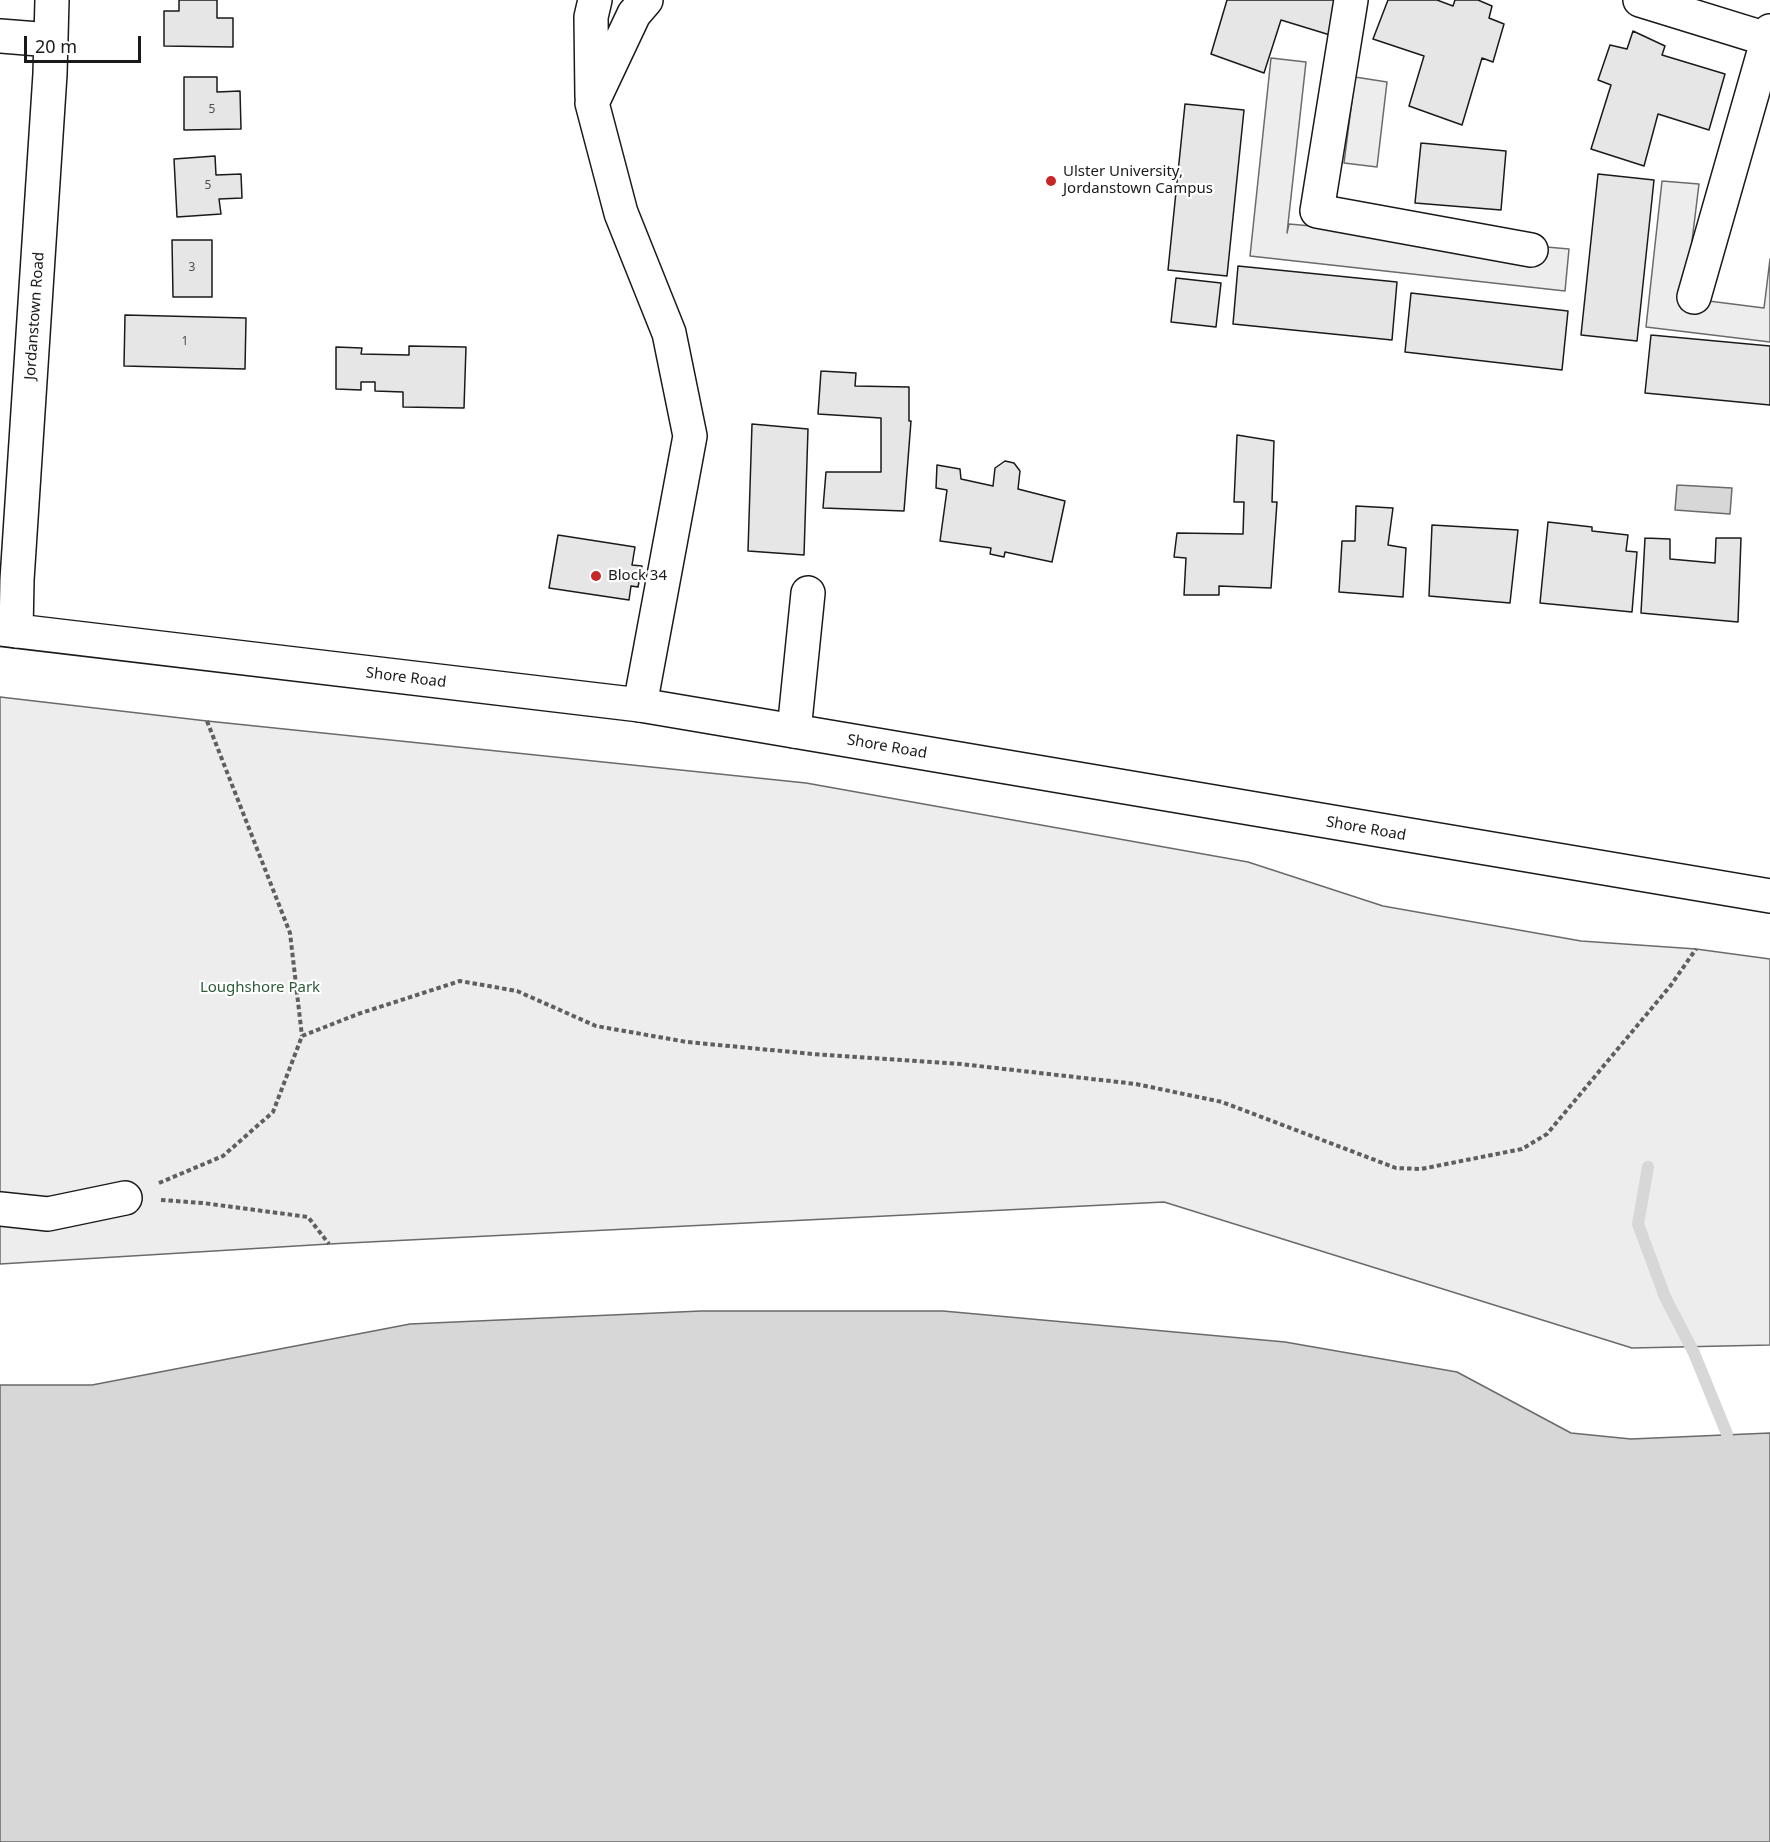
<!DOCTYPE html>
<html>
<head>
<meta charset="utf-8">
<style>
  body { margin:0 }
  #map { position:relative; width:1770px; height:1842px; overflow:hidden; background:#fff; font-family:"Noto Sans",sans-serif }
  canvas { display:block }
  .scale { position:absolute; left:24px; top:36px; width:117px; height:27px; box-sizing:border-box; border:3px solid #1a1a1a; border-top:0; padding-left:8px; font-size:18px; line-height:21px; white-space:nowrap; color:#1a1a1a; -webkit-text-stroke:4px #fff; paint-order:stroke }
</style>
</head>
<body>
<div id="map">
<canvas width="1770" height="1842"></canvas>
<div class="scale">20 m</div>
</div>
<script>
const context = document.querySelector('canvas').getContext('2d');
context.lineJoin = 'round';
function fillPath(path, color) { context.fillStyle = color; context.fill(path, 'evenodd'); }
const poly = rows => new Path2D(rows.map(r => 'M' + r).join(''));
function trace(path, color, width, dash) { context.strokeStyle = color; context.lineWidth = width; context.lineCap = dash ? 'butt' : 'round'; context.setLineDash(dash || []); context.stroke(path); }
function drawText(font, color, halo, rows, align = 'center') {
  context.font = font + ' "Noto Sans",sans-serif'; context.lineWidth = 4.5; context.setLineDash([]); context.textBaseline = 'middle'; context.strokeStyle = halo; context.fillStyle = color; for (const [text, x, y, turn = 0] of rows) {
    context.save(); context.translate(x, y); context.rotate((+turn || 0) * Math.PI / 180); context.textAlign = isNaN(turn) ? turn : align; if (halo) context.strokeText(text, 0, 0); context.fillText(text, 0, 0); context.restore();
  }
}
const built = poly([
  [1271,58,1306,62,1287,233,1289,224,1569,249,1565,291,1250,256,1271,58],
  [1355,77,1387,82,1377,167,1344,163,1355,77],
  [1662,181,1699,184,1685,298,1764,308,1770,259,1770,342,1646,327,1662,181],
  [0,697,207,721,806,783,1248,862,1383,906,1581,941,1696,949,1770,959,1770,1345,1632,1348,1164,1202,329,1244,0,1264,0,697]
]);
fillPath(built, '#ededed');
trace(built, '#6a6a6a', 1.5);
const water = poly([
  [1677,485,1732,488,1730,514,1675,510,1677,485],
  [701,1311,943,1311,1285,1342,1457,1372,1571,1433,1631,1439,1770,1433,1770,1842,0,1842,0,1385,92,1385,410,1324,701,1311]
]);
fillPath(water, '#d7d7d7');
trace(water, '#6a6a6a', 1.5);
trace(poly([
  [1648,1167,1638,1224,1665,1297,1694,1353,1727,1434]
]), '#d7d7d7', 12);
const building = poly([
  [179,0,217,0,217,18,233,18,233,47,164,46,164,11,179,11,179,0],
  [1227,0,1339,0,1330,35,1281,20,1264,73,1211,54,1227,0],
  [1388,0,1437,0,1453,6,1455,0,1478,0,1492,6,1489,18,1504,24,1493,62,1482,58,1462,125,1409,106,1424,56,1373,39,1388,0],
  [1633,31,1665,46,1662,55,1725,74,1709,130,1658,114,1644,166,1591,149,1611,85,1598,80,1610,45,1627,49,1633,31],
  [184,77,217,77,217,92,240,91,241,129,184,130,184,77],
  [1185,104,1244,110,1227,276,1168,270,1185,104],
  [1421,143,1506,151,1501,210,1415,203,1421,143],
  [215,156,216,175,241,174,242,198,219,199,221,214,177,217,174,159,215,156],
  [1598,174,1654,180,1637,341,1581,335,1598,174],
  [172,240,212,240,212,297,173,297,172,240],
  [1238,266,1397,282,1392,340,1233,324,1238,266],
  [1176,278,1221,283,1216,327,1171,322,1176,278],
  [1411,293,1568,311,1562,370,1405,352,1411,293],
  [125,315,246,318,245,369,124,366,125,315],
  [1651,335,1770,346,1770,405,1645,393,1651,335],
  [409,346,466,347,464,408,403,407,403,392,375,391,375,382,361,382,361,390,336,389,336,347,362,348,361,354,409,355,409,346],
  [821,371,856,373,855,386,909,387,909,421,911,421,904,511,823,508,826,472,881,472,881,418,818,414,821,371],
  [752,424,808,429,804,555,748,551,752,424],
  [1237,435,1274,441,1272,502,1277,502,1271,588,1219,586,1219,595,1184,595,1186,558,1174,557,1177,533,1243,534,1244,502,1234,502,1237,435],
  [1005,461,1014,463,1020,471,1018,489,1065,501,1052,562,1005,552,1004,557,990,554,991,548,940,541,947,490,936,488,937,465,960,469,961,479,993,486,995,468,1005,461],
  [1356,506,1393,508,1388,545,1406,548,1403,597,1339,592,1342,541,1355,541,1356,506],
  [1548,522,1592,527,1592,531,1628,535,1626,551,1637,552,1632,612,1540,603,1548,522],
  [1432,525,1518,530,1510,603,1429,596,1432,525],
  [558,535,635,547,632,565,642,566,638,587,631,586,629,600,549,588,558,535],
  [1645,538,1670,539,1670,559,1715,563,1716,538,1741,538,1738,622,1641,613,1645,538]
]);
fillPath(building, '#e6e6e6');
trace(building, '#1a1a1a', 1.5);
const minor = poly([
  [1351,0,1317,211,1531,250],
  [1640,0,1770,40],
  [0,36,51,40],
  [592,97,591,17,595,0],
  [1694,297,1770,31],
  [16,631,17,580,50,74,52,0],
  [640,705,690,436,669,333,621,213,592,103,634,14,646,0],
  [794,731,808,593],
  [0,1209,48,1214,125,1198]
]);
const highway = poly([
  [0,629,640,705,1770,896]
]);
trace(minor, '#1a1a1a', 36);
trace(highway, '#1a1a1a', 36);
trace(poly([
  [207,721,290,933,302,1036],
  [159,1183,223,1156,273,1112,302,1036,358,1014,460,981,517,991,596,1026,687,1042,813,1054,961,1064,1136,1084,1222,1102,1396,1168,1421,1169,1522,1149,1547,1134,1671,985,1696,949],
  [161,1200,203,1203,308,1217,329,1244]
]), '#5f5f5f', 4, [4.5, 3]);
trace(minor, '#fff', 33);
trace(highway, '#fff', 33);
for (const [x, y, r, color] of [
  [1051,181,6,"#c62828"],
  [596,576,6,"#c62828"]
]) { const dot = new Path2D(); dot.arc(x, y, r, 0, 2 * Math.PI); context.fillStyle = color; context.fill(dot); trace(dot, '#fff', 2); }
drawText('12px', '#4d4d4d', null, [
  ["5",212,110],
  ["5",208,186],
  ["3",192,268],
  ["1",185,342]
]);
drawText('15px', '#1a1a1a', '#fff', [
  ["Ulster University,",1063,172],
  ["Jordanstown Campus",1063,189],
  ["Block 34",608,576]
], 'left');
drawText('15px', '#1a1a1a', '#fff', [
  ["Jordanstown Road",35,316,-86],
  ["Shore Road",406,678,7],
  ["Shore Road",887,747,10],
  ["Shore Road",1366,829,10]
]);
drawText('15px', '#2b5a34', '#fff', [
  ["Loughshore Park",260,988]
]);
</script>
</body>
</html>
